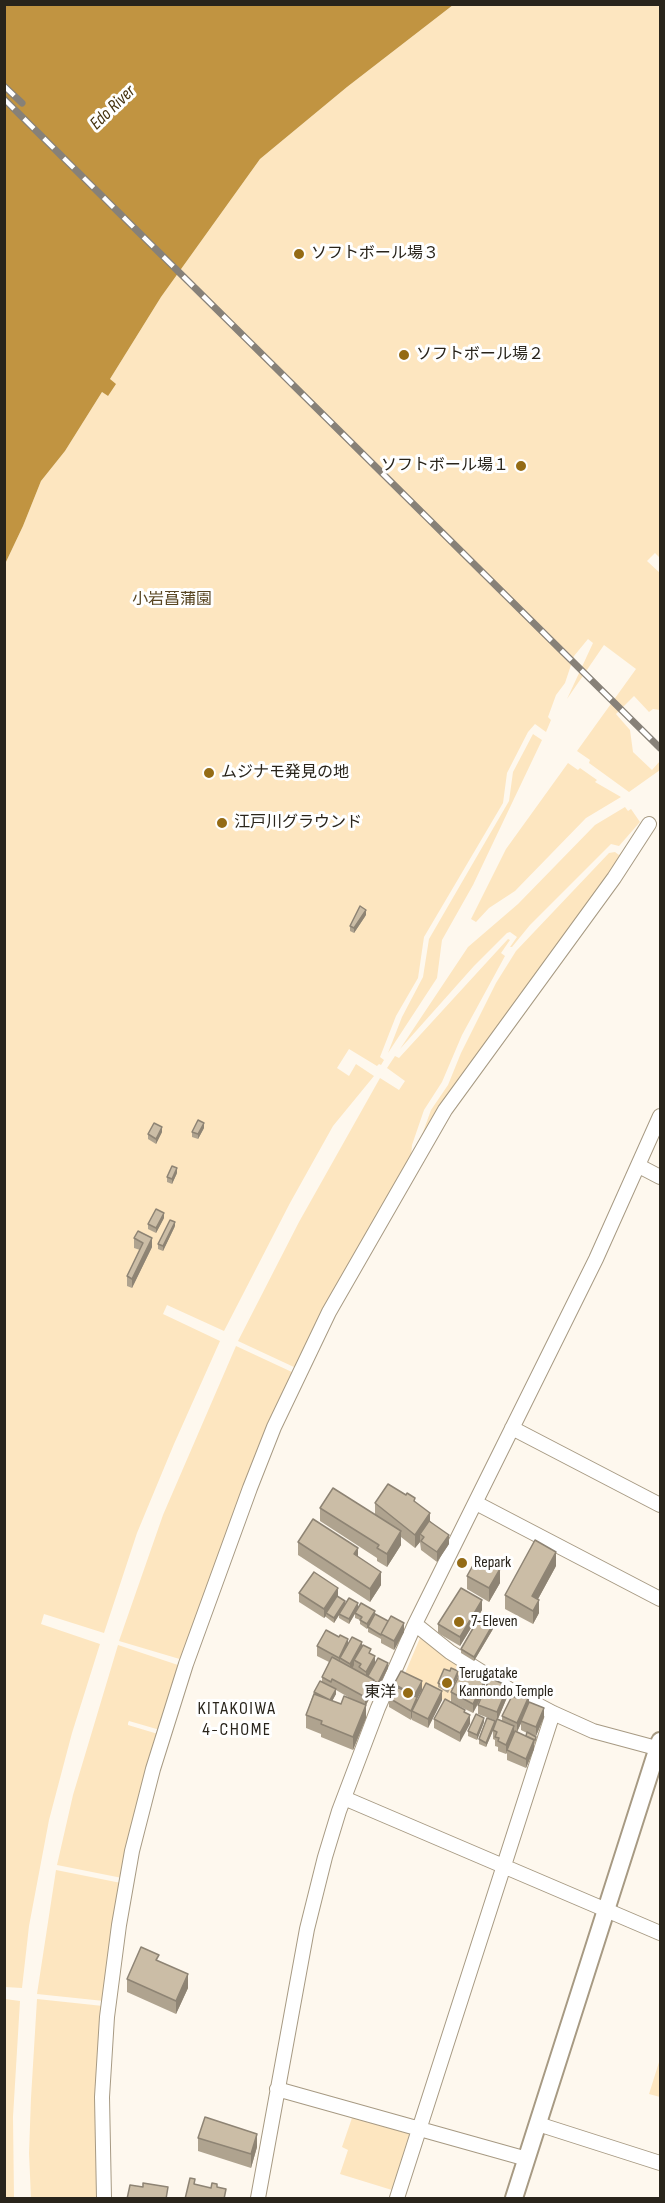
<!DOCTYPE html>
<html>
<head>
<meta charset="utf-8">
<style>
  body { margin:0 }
  #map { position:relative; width:665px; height:2203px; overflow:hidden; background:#fef8ee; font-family:"Sofia Sans Condensed",sans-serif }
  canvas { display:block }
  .frame { position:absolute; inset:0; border:6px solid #29241b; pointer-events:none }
</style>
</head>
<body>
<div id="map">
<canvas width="665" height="2203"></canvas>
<div class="frame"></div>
</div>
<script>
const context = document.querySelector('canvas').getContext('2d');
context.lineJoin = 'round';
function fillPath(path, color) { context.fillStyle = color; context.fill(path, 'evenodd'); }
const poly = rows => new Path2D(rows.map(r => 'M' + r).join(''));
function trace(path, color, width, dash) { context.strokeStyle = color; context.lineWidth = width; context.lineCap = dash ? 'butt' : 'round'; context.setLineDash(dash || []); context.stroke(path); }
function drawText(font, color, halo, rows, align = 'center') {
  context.font = font + ' "Sofia Sans Condensed","Noto Sans JP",sans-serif'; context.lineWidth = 6; context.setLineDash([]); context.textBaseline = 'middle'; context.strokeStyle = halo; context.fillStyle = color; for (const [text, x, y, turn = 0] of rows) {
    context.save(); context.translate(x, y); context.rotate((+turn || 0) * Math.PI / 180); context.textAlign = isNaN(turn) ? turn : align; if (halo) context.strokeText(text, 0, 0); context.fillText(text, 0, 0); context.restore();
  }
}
fillPath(poly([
  [453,5,660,5,660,524,659,526,660,558,655,553,647,561,660,573,660,710,653,709,649,712,634,696,616,714,630,730,633,752,652,770,660,761,660,770,629,792,589,763,590,760,577,751,636,669,604,645,567,699,593,643,588,639,574,656,565,683,556,695,548,717,551,720,546,732,535,724,528,732,507,773,503,803,424,937,418,978,396,1016,380,1057,384,1060,381,1065,379,1064,377,1066,349,1049,337,1068,349,1076,356,1064,374,1076,333,1126,290,1203,224,1331,167,1305,163,1314,220,1341,174,1444,137,1533,104,1633,44,1614,41,1624,100,1644,72,1733,49,1820,29,1926,22,1988,5,1987,5,564,23,526,41,481,65,451,102,392,108,396,110,379,161,297,260,159,347,87],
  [533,734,542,740,473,885,442,940,437,978,388,1053,402,1017,423,977,429,939,509,801,513,772],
  [568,763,578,770,580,768,597,780,595,782,621,797,586,818,515,891,489,908,476,922,471,919,506,849],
  [625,807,628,811,631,809,640,822,619,846,611,844,530,925,512,947,510,947,517,937,510,932,507,933,474,966,400,1049,468,947,518,904,595,825],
  [638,832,418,1146,431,1110,448,1085,461,1053,496,983,516,951,609,853,615,852,619,855],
  [508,939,510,940,501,953,505,956,462,1035,442,1082,424,1110,412,1145,411,1158,296,1368,238,1341,299,1222,380,1078,399,1090,405,1081,387,1068,395,1056,399,1058],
  [236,1346,294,1373,183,1660,119,1641,163,1515],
  [420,1638,466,1668,449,1703,403,1678],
  [118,1645,181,1666,160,1730,129,1721,128,1723,128,1725,158,1734,122,1878,57,1865,73,1795],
  [56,1870,121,1883,104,2001,37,1994],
  [5,1999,20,2001,13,2117,14,2198,4,2198],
  [37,1999,103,2006,99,2198,31,2198,29,2153,31,2098],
  [660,2059,660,2097,649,2094],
  [353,2115,410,2132,392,2190,340,2174,348,2150,342,2147]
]), '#fde6c0');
fillPath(poly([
  [5,4,453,5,347,87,260,159,161,297,110,379,116,384,108,396,102,392,65,451,41,481,23,526,5,564]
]), '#c19441');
const minor = poly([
  [639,1166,660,1177],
  [512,1428,660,1505],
  [476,1503,660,1599],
  [415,1624,450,1652,515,1693,553,1713,593,1731,660,1749],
  [344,1798,660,1933],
  [277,2089,527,2159],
  [538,2124,660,2163],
  [104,2198,102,2097,107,2017,119,1925,132,1851,153,1769,186,1664,250,1488,274,1427,329,1312,445,1110,614,878,649,824],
  [258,2198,307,1929,325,1857,339,1811,378,1708,415,1624,596,1259,660,1116],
  [397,2198,553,1713]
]);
const tertiary = poly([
  [514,2198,660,1741]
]);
trace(minor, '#a79a83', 16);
trace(tertiary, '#a79a83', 20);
trace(minor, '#fff', 14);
trace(tertiary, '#fff', 16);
const rail = poly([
  [4,86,22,103],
  [4,99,660,748]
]);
trace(rail, '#878178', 7);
trace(rail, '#fff', 4.5, [14]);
fillPath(poly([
  [366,915,354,933,350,931,350,926],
  [204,1128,198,1139,192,1137,192,1132],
  [162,1132,156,1144,148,1139,148,1134],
  [177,1173,172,1184,167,1182,167,1177],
  [164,1218,156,1233,148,1229,148,1224],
  [175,1226,163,1251,158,1249,158,1244],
  [134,1238,152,1247,132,1288,127,1286,127,1276,140,1250,134,1248],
  [415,1502,449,1544,437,1562,421,1550,420,1542,415,1548,401,1537,401,1545,387,1567,377,1561,377,1558,320,1521,320,1508,375,1514,375,1503],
  [298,1542,358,1557,381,1585,370,1602,298,1555],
  [556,1566,538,1599,539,1613,533,1624,505,1609,505,1595],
  [467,1576,500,1583,489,1602,467,1589],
  [299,1593,338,1596,345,1605,358,1607,375,1615,404,1632,394,1650,381,1643,381,1639,368,1632,368,1627,367,1629,360,1624,360,1620,355,1618,355,1614,349,1624,339,1618,339,1614,334,1623,326,1617,326,1616,324,1618,299,1602],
  [482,1610,460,1646,438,1633,438,1624],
  [493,1629,474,1661,461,1653,461,1649],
  [348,1643,362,1647,371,1654,375,1663,388,1668,378,1688,374,1686,374,1689,366,1705,366,1718,353,1750,321,1737,321,1734,306,1728,306,1715,314,1692,322,1682,322,1677,329,1662,317,1656,317,1646],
  [336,1690,355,1701,341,1704,332,1701,336,1694],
  [450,1671,458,1676,452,1689,450,1689,448,1693,438,1687,438,1683],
  [394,1684,422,1690,417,1699,417,1701,442,1700,428,1728,412,1720,412,1717,411,1720,389,1707,389,1698,394,1687],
  [485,1688,508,1695,498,1719,502,1721,502,1716,517,1698,529,1702,544,1717,536,1736,536,1741,534,1745,534,1749,526,1768,507,1760,507,1753,506,1754,498,1751,498,1747,495,1746,495,1740,493,1739,493,1730,486,1747,479,1744,479,1739,495,1725,496,1721,478,1714,478,1705,483,1695,473,1713,451,1702,451,1692],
  [521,1723,521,1730,527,1733,526,1736,514,1734,514,1731,517,1732],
  [465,1713,460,1742,434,1728,434,1719],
  [484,1722,477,1740,468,1736,468,1731],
  [159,1961,188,1988,176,2014,127,1992,127,1979],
  [198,2138,257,2147,251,2168,198,2151]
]), '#afa38f');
fillPath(poly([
  [366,910,366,915,354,933,354,928],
  [204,1123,204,1128,198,1139,198,1134],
  [162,1127,162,1132,156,1144,156,1139],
  [177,1168,177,1173,172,1184,172,1179],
  [164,1213,164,1218,156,1233,156,1228],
  [175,1222,175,1226,163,1251,163,1246],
  [152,1238,152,1247,132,1288,132,1279],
  [430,1513,430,1526,420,1534,420,1542,415,1548,415,1535],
  [401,1531,401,1545,387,1567,387,1554],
  [449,1535,449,1544,437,1562,437,1552],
  [358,1548,358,1561,354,1554],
  [556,1552,556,1566,532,1610,532,1596],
  [500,1569,500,1583,489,1602,489,1588],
  [381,1572,381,1585,370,1602,370,1589],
  [338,1588,338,1597,326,1613,326,1616,324,1618,324,1609],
  [482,1600,482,1610,460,1646,460,1637],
  [539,1600,539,1613,533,1624,533,1611],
  [345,1601,345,1606,334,1623,334,1618],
  [358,1603,358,1608,349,1624,349,1619],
  [375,1611,375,1616,367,1629,367,1624],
  [404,1623,404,1632,394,1650,394,1641],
  [493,1624,493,1629,474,1661,474,1657],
  [348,1639,348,1648,340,1658,339,1667,339,1658],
  [362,1642,362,1652,354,1660,354,1665,350,1673,350,1664],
  [375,1656,375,1665,366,1681,366,1672],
  [388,1663,388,1668,378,1688,378,1683],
  [458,1671,458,1676,452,1689,452,1685],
  [374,1680,374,1689,366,1705,366,1718,353,1750,353,1737,365,1706,365,1697],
  [485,1680,485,1689,473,1713,473,1704],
  [422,1681,422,1690,417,1699,417,1707,412,1711,412,1717,411,1720,411,1711,414,1696],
  [508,1686,508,1695,497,1721,497,1712],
  [336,1689,336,1694,330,1705,330,1700],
  [442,1691,442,1700,428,1728,428,1719],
  [529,1696,529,1706,517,1732,517,1723],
  [544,1708,544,1717,536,1736,536,1727],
  [470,1715,470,1724,460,1742,460,1733],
  [484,1718,484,1722,477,1740,477,1735],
  [495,1721,495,1726,486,1747,486,1743],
  [514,1726,514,1735,507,1750,506,1754,506,1745],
  [534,1740,534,1749,526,1768,526,1759],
  [188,1974,188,1988,176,2014,176,2001],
  [257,2134,257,2147,251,2168,251,2154]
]), '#8e8474');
const building = poly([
  [360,906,366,910,354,928,350,926,360,906],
  [198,1120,204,1123,198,1134,192,1132,198,1120],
  [154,1123,162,1127,156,1139,148,1134,154,1123],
  [172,1166,177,1168,172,1179,167,1177,172,1166],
  [156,1209,164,1213,156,1228,148,1224,156,1209],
  [170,1220,175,1222,163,1246,158,1244,170,1220],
  [138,1231,152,1238,132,1279,127,1276,143,1243,134,1238,138,1231],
  [388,1484,406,1495,407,1493,415,1498,414,1501,430,1513,415,1535,375,1503,388,1484],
  [333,1488,401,1531,387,1554,377,1548,379,1545,320,1508,333,1488],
  [313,1519,358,1548,354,1554,381,1572,370,1589,298,1542,313,1519],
  [429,1521,449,1535,437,1552,421,1541,424,1537,420,1534,429,1521],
  [535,1540,556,1552,532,1596,539,1600,533,1611,505,1595,535,1540],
  [477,1558,500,1569,489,1588,467,1576,477,1558],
  [314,1572,338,1588,324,1609,299,1593,314,1572],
  [461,1588,482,1600,460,1637,438,1624,461,1588],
  [337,1596,345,1601,334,1618,326,1613,337,1596],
  [349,1598,358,1603,349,1619,339,1614,349,1598],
  [361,1603,375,1611,367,1624,360,1620,362,1617,355,1613,361,1603],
  [375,1614,388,1621,381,1634,381,1635,368,1627,375,1614],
  [391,1616,404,1623,394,1641,381,1634,391,1616],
  [479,1618,493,1624,474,1657,461,1649,479,1618],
  [326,1630,339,1637,340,1635,348,1639,339,1658,317,1646,326,1630],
  [352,1637,362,1642,350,1664,340,1658,352,1637],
  [363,1645,371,1649,369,1653,375,1656,366,1672,359,1667,361,1664,354,1660,363,1645],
  [332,1657,374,1680,365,1697,332,1679,331,1682,322,1677,332,1657],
  [378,1658,388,1663,378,1683,374,1681,374,1680,368,1676,378,1658],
  [451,1668,458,1671,452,1685,450,1684,448,1688,438,1683,444,1669,450,1671,451,1668],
  [463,1668,485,1680,473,1704,451,1692,463,1668],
  [401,1671,422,1681,414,1696,417,1697,411,1711,389,1698,394,1686,410,1693,394,1684,401,1671],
  [490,1678,508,1686,497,1712,478,1705,490,1678],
  [320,1681,336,1689,330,1700,314,1692,320,1681],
  [426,1683,442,1691,428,1719,412,1711,426,1683],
  [520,1692,529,1696,517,1723,502,1716,512,1696,517,1698,520,1692],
  [314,1694,341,1704,344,1696,366,1705,353,1737,321,1724,322,1721,306,1715,314,1694],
  [445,1699,465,1710,464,1712,470,1715,460,1733,434,1719,445,1699],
  [529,1702,544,1708,536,1727,521,1721,529,1702],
  [476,1714,484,1718,477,1735,468,1731,476,1714],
  [487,1718,495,1721,486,1743,479,1739,487,1718],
  [497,1719,514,1726,506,1745,498,1741,499,1738,495,1737,497,1732,493,1730,497,1719],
  [515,1731,534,1740,526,1759,507,1750,515,1731],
  [527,1732,536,1737,535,1740,526,1736,527,1732],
  [141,1947,159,1955,156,1960,188,1974,176,2001,127,1979,141,1947],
  [205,2117,257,2134,251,2154,198,2138,205,2117],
  [190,2178,195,2179,194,2184,211,2188,212,2183,217,2184,217,2187,226,2189,224,2199,185,2199,190,2178],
  [143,2183,168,2187,166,2199,127,2199,130,2185,143,2187,143,2183]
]);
fillPath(building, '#cbbda6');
trace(building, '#8e8474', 1.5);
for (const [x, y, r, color] of [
  [299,254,6,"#946b15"],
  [404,355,6,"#946b15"],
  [521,466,6,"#946b15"],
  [209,773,6,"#946b15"],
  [222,823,6,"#946b15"],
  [462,1563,6,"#946b15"],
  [459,1622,6,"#946b15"],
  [447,1683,6,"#946b15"],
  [408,1693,6,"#946b15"]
]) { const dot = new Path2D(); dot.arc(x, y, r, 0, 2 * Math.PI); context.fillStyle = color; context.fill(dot); trace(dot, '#fff', 2); }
drawText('16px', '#29241b', '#fff', [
  ["ソフトボール場３",311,254],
  ["ソフトボール場２",416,355],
  ["ソフトボール場１",509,466,"right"],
  ["ムジナモ発見の地",221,773],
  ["江戸川グラウンド",234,823],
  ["Repark",474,1563],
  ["7-Eleven",471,1622],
  ["Terugatake",459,1674],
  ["Kannondo Temple",459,1692],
  ["東洋",396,1693,"right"]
], 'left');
drawText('16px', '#594623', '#fff', [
  ["小岩菖蒲園",172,600]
]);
drawText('italic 18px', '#46330f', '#fff', [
  ["Edo River",113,108,-44]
]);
context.letterSpacing = '1.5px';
drawText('18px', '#29241b', '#fff', [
  ["KITAKOIWA",237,1709],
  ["4-CHOME",237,1730]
]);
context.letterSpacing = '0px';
</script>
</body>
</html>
